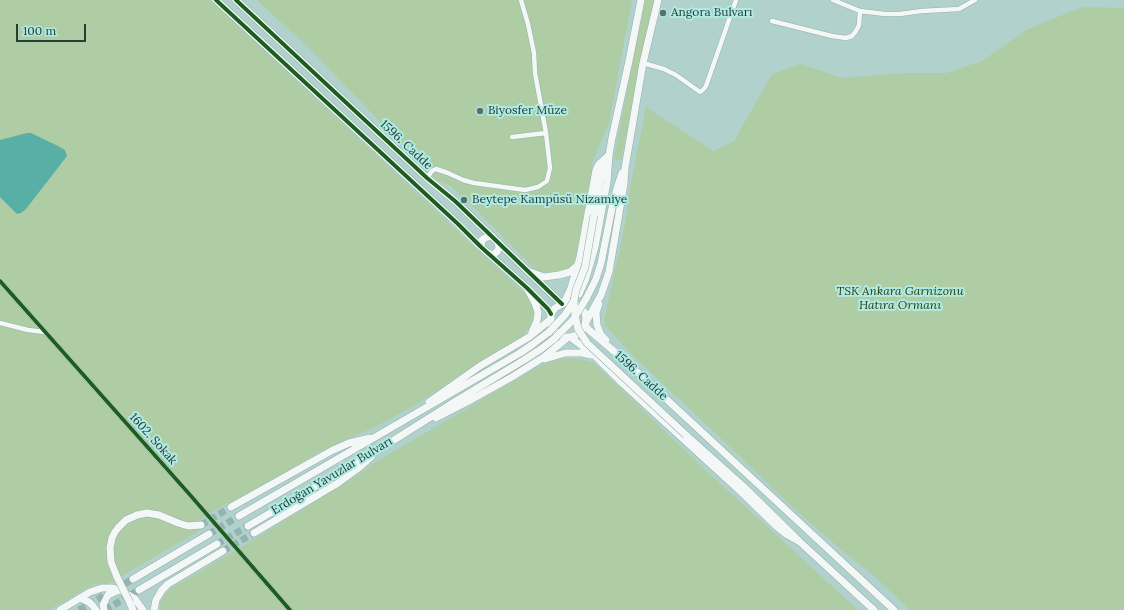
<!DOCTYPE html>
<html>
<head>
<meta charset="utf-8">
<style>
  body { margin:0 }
  #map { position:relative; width:1124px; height:610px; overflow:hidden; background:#b0d1cc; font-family:Lora,serif }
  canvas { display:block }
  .scale { position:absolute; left:16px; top:24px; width:70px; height:18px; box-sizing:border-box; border:2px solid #253c39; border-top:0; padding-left:5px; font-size:12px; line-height:14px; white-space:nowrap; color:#253c39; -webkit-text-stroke:3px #b0ebe3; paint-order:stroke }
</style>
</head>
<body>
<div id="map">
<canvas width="1124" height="610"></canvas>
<div class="scale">100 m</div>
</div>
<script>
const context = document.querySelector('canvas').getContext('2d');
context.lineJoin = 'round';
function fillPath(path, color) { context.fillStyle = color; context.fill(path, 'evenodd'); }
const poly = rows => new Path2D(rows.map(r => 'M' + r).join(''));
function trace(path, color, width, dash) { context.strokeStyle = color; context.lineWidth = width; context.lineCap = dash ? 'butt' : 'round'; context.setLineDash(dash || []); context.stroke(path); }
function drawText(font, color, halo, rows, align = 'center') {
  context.font = font + ' Lora,serif'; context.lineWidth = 4; context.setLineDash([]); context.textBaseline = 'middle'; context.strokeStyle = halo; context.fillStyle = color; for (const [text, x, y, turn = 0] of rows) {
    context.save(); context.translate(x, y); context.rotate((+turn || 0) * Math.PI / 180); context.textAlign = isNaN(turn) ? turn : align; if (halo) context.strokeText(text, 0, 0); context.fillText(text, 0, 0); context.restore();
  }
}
fillPath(poly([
  [0,0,210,0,527,296,531,302,534,310,532,323,523,336,479,362,412,407,373,428,339,443,317,453,231,504,227,503,198,521,204,528,108,584,94,584,49,610,0,610],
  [257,0,632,0,609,123,593,161,587,206,584,217,578,248,574,263,569,269,564,270,547,272,538,272,470,204,449,185,437,181,308,47],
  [644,0,654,0,642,53,621,160,614,159],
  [1082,7,1124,8,1124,610,910,610,872,574,845,553,799,513,708,426,632,355,605,325,604,320,625,225,630,188,646,107,713,151,734,141,772,74,801,64,842,78,904,73,946,73,982,61,1028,29],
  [574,358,589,361,594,363,703,468,757,517,858,610,160,610,160,605,163,596,170,589,258,537,358,475,374,463,541,365,560,359]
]), '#aecda4');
fillPath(poly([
  [27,133,31,133,58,146,65,150,67,156,26,209,21,213,17,214,0,197,0,140]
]), '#58afa6');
trace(poly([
  [201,525,231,507],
  [209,534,239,516],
  [217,544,248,526],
  [223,551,254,533],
  [79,610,133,579],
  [105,610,139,590]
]), '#94b3af', 7, [7, 3.5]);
const minor = poly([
  [833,0,860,11,885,14,900,14,922,11,959,9,975,0],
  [772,21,832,36,846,38,852,36,856,31,859,25,860,11],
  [643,63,664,69,676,75,700,92,703,90,706,86,736,0],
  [512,137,546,133],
  [427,178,432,171,436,169,448,173,463,180,474,183,525,190,538,187,547,181,550,168,546,133,535,73,534,53,528,24,521,0],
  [0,281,191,496,290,610],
  [0,323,28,330,44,332]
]);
const secondary = poly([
  [216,0,458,224,481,247,527,288,548,309,551,314],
  [236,0,427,178,455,201,562,304],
  [481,247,482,240,485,238,492,236],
  [488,253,492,255,497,252,499,248,498,242],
  [135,599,143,610],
  [130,603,133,610],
  [154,610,156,600,162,590]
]);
const primary = poly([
  [594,215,602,169,606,161],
  [530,272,544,277,559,275,570,272,577,266],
  [527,288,535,303,538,312,537,321,532,332],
  [579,294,586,278,595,247,607,182,609,155,612,138,629,61,641,0],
  [586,299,596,279,601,263,613,203,618,185,622,173],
  [564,303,571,288,580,257,596,170,599,164,609,155],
  [599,304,596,313,597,325,601,335,606,340],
  [586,322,601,295,609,272,624,184,625,168,643,63,658,0],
  [585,325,589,330,622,358,894,610],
  [570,337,579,334,582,330,585,325,586,318,585,313,579,306,569,302,564,303,555,308,551,314,551,324,556,332,564,337,570,337,594,355,622,383,740,491,775,525,786,534,800,542],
  [545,359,565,353,582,353,591,355],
  [429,402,480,366,529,337,551,319],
  [436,418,469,401,512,377,544,357,567,338],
  [686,435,743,486,800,542,874,610],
  [231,507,333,450,349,443,370,438],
  [239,516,520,353,533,344,549,332],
  [248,526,383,447,456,401,524,360,541,349,554,339],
  [254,533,338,483,360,467,372,456],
  [117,577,111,562,110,548,112,538,115,532,118,528,126,520,137,515,147,513,159,515,178,523,188,526,201,525],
  [133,579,209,534],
  [139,590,217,544],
  [162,590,168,584,223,551],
  [80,598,89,602,93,606,96,610],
  [60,610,90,592,102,588,112,588,120,590,135,599],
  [104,610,103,605,108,595,119,590]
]);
trace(minor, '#96afac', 5.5);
trace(secondary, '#96afac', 8);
trace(primary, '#96afac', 8);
trace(minor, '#f3f8f7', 4.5);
trace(secondary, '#f3f8f7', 7);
trace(primary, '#f3f8f7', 7);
const primaryBridge = poly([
  [594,215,585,267,576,290,574,301,575,315,578,329,587,343,686,435],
  [549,332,565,315,574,301],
  [554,339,573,320,586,299],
  [117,577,130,603]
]);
trace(primaryBridge, '#96afac', 8, []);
trace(primaryBridge, '#f3f8f7', 7);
trace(poly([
  [216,0,458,224,481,247,527,288,548,309,551,314],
  [236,0,427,178,455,201,562,304],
  [0,281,191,496,290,610]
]), '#1b5e20', 4);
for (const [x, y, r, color] of [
  [663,13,4,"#56706c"],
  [480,111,4,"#56706c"],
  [464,200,4,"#56706c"]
]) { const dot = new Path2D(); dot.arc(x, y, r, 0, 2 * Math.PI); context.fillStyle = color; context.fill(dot); trace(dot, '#b0ebe3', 1.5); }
drawText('12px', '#253c39', '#b0ebe3', [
  ["Angora Bulvarı",671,13],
  ["Biyosfer Müze",488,111],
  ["Beytepe Kampüsü Nizamiye",472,200]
], 'left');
drawText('12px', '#253c39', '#b0ebe3', [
  ["1596. Cadde",406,145,43],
  ["1596. Cadde",641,376,42],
  ["1602. Sokak",153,439,48],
  ["Erdoğan Yavuzlar Bulvarı",332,476,-31]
]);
drawText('italic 12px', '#2d3d09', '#b0ebe3', [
  ["TSK Ankara Garnizonu",900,292],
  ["Hatıra Ormanı",900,306]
]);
</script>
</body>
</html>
